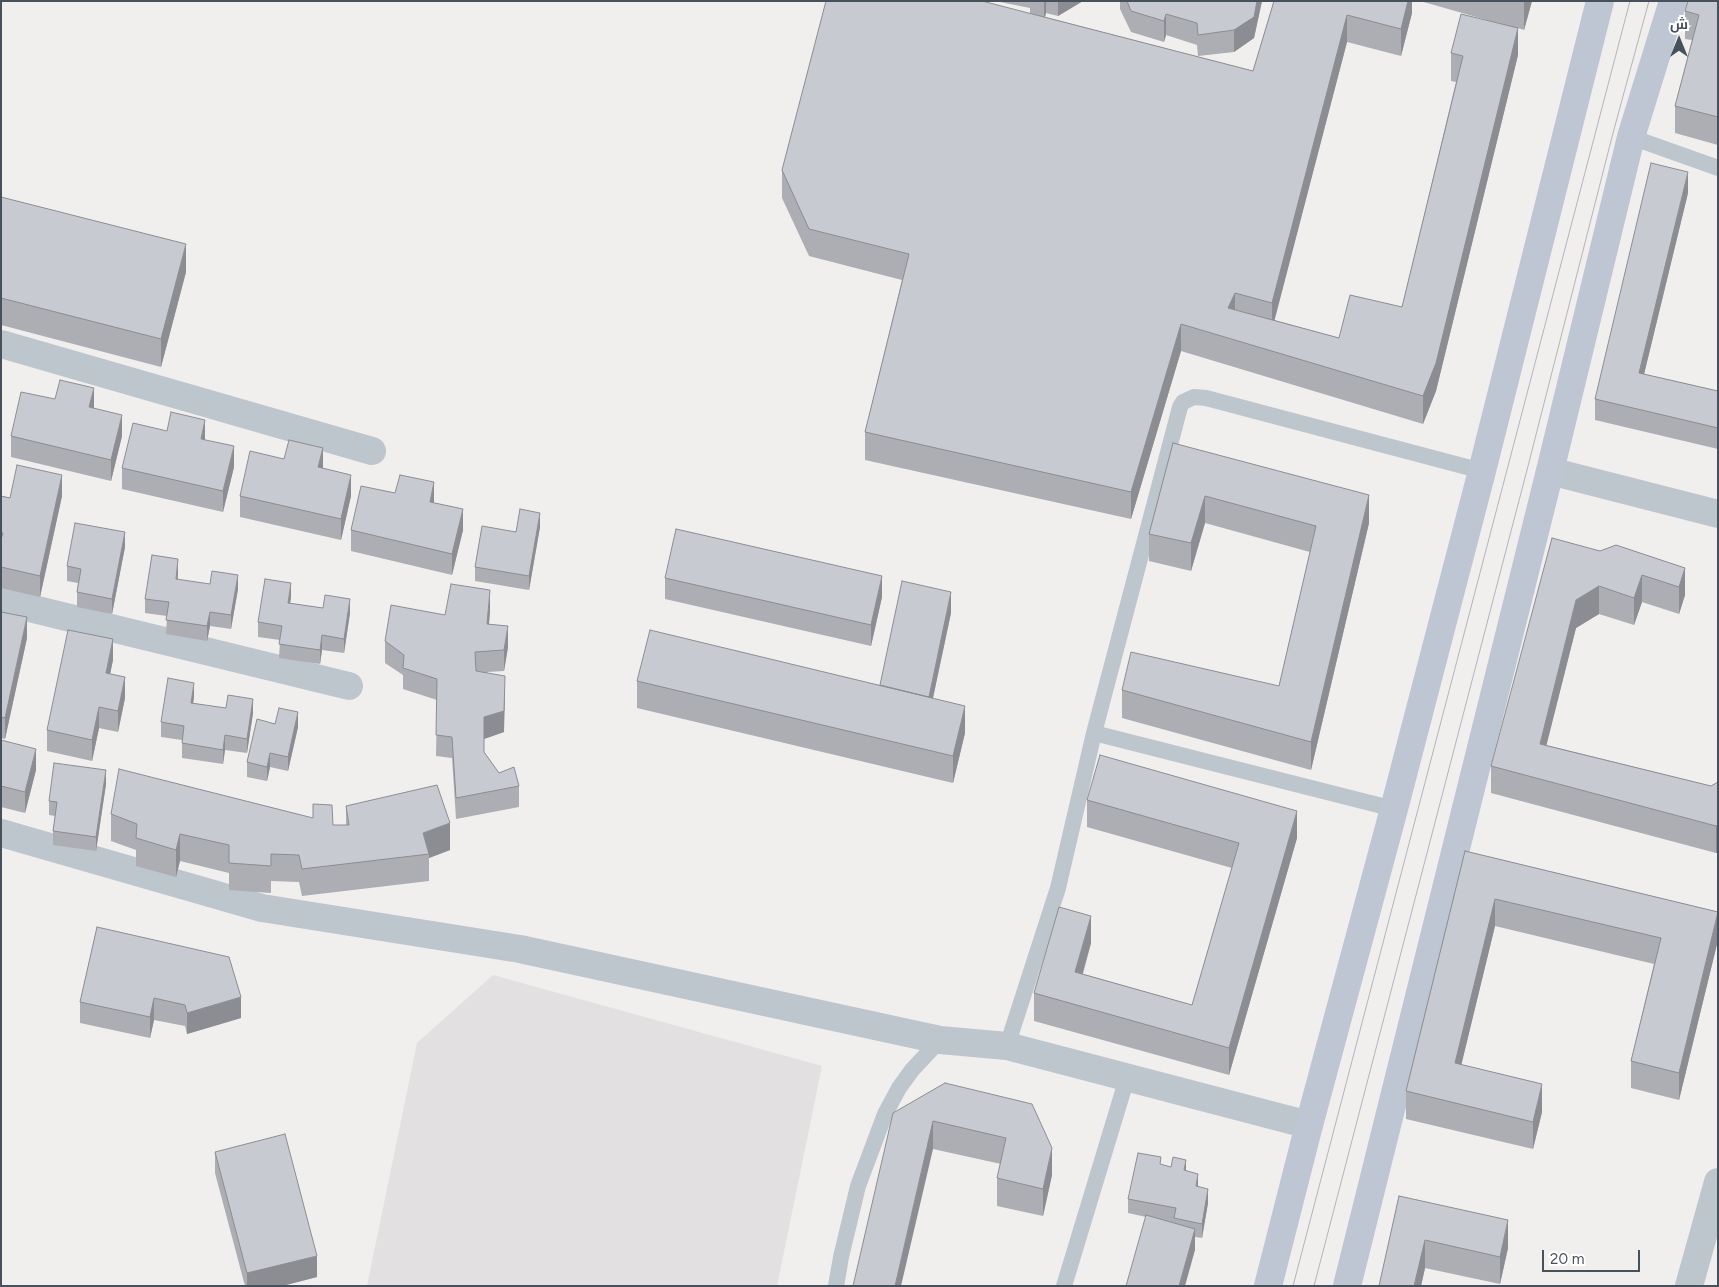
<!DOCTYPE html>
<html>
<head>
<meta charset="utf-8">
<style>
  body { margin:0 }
  #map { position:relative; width:1719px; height:1287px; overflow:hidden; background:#f1eeee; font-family:Figtree,Cairo,sans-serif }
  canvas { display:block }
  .frame { position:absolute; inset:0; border:2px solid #47515b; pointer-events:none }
  .north { position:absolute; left:1654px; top:15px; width:50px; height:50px; -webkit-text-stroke:4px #fff; paint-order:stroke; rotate:0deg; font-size:14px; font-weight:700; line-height:20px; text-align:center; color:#47515b }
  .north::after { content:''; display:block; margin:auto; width:18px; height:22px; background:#47515b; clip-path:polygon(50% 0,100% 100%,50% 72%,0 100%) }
  .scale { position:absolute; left:1542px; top:1250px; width:98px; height:22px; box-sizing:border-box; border:2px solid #47515b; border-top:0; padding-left:6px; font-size:15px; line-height:18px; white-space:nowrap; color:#47515b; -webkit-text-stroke:4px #fff; paint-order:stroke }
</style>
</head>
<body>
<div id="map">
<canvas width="1719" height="1287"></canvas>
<div class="frame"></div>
<div class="north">ش</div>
<div class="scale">20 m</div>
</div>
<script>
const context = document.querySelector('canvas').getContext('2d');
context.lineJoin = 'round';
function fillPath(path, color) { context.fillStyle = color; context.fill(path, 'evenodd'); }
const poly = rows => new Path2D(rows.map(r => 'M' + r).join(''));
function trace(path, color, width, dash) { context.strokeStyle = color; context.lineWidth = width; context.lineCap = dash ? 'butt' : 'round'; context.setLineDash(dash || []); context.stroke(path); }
fillPath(poly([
  [493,975,822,1066,777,1286,367,1286,417,1043]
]), '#e2e0e0');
trace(poly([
  [1631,137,1718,168],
  [1094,733,1180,407,1183,402,1194,397,1206,398,1482,471],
  [1007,1046,1058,888,1094,733,1394,809],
  [836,1286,841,1257,858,1186,885,1114,899,1088,912,1070,940,1040],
  [1064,1286,1127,1078]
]), '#bdc5cd', 16);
trace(poly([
  [1,344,372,451],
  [1550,471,1718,514],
  [1,601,349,686],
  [1,833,262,908,520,949,940,1040,1007,1046,1309,1125],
  [1689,1286,1718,1182]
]), '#bdc5cd', 28);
trace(poly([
  [1268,1286,1309,1125,1394,809,1482,471,1600,1],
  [1347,1286,1550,471,1631,137,1673,1]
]), '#bdc6d2', 28);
trace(poly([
  [1293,1286,1630,1],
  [1314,1286,1527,470,1613,133,1649,1]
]), '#b1b4b9', 1);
fillPath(poly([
  [995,1,1083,1,1058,16,1046,13,1045,17,1253,71,1274,1,1412,1,1412,13,1401,56,1347,42,1274,320,1339,338,1402,307,1456,82,1451,81,1451,53,1508,26,1420,1,1532,1,1524,30,1518,28,1518,55,1436,391,1423,424,1181,351,1131,519,865,460,865,432,902,280,809,256,782,198,782,170,1030,14,1030,8],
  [1120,1,1262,1,1254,38,1234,52,1198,56,1197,45,1166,35,1164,42,1131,32,1120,9],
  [1718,1,1718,145,1675,133,1675,106,1692,40,1685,39,1685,11],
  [1688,193,1644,374,1718,391,1718,449,1595,420,1595,399],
  [1,197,186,272,161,367,1,325],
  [94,408,122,436,111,481,11,457,11,436],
  [205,440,234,467,223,512,122,489,122,468],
  [1173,443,1369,523,1311,770,1122,718,1122,690,1279,686,1310,552,1205,523,1191,571,1149,561,1149,534],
  [323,468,351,496,341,540,240,517,240,496],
  [1,496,10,498,62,496,40,597,1,588],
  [434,503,463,530,452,575,351,551,351,530],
  [540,527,529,590,475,581,475,567,516,532],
  [125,547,112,614,77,607,77,592,78,583,67,581,67,566],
  [1600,551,1685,568,1685,595,1679,614,1642,602,1634,625,1599,614,1576,628,1546,745,1711,786,1718,782,1718,852,1716,853,1491,793,1491,766],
  [178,573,178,580,238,589,231,629,210,626,207,641,166,634,167,616,145,613,145,599],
  [665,578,882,597,871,646,665,599],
  [291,597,290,603,350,613,344,653,322,650,320,664,279,658,280,640,258,637,258,622],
  [490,611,489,624,508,647,504,671,487,672,504,732,484,739,484,752,499,773,519,786,519,807,456,819,452,758,436,756,437,700,403,689,403,675,385,663,385,641,445,615],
  [1,612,27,638,5,739,1,738],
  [951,613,933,698,965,733,953,783,637,708,637,681,880,685],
  [113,660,110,674,125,698,118,732,99,728,92,761,47,751,47,730],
  [194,697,193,703,253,713,247,753,225,750,223,764,182,758,182,740,161,737,161,722],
  [275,724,298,727,288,771,270,767,267,781,247,777,247,762],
  [1,740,36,770,25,813,1,807],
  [106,784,96,851,53,845,53,831,55,816,49,815,49,801],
  [1087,800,1297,838,1229,1075,1034,1021,1034,993,1091,943,1083,974,1192,1005,1232,868,1087,827],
  [346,806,450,850,429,858,429,881,302,896,299,882,271,881,271,893,229,890,229,873,180,861,176,877,136,866,136,850,111,841,111,814,313,818,333,825,346,825],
  [1465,851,1718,912,1718,940,1679,1100,1631,1088,1631,1061,1654,964,1495,926,1461,1065,1542,1112,1533,1149,1406,1119,1406,1091],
  [97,927,241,1018,187,1034,185,1026,154,1020,150,1038,80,1023,80,1002],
  [1032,1104,1052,1175,1043,1216,997,1206,997,1178,1001,1164,933,1149,893,1113],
  [215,1152,317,1277,282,1286,245,1286,215,1173],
  [1161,1165,1186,1171,1198,1187,1208,1203,1202,1238,1195,1237,1195,1250,1146,1217,1128,1213,1128,1199],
  [1399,1196,1508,1248,1500,1284,1425,1268,1421,1286,1379,1286]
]), '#acaeb4');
fillPath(poly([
  [1044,1,1046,1,1046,13,1044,20],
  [1058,1,1083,1,1058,16],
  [1257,1,1262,1,1254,38,1234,52,1234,30],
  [1408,1,1412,1,1412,13,1401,56,1401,29],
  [1525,1,1532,1,1524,30,1524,3],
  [1166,14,1166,35,1164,42,1164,21],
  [1347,15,1347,42,1272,330,1272,303],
  [1518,28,1518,55,1436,391,1423,424,1423,396],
  [1688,172,1688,193,1639,395,1639,373],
  [186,244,186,272,161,367,161,339],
  [1235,293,1235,320,1228,308],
  [1181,324,1181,351,1131,519,1131,492],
  [94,388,94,409,89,407],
  [122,415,122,436,111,481,111,460],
  [205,420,205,441,201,439],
  [234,446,234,467,223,512,223,491],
  [323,448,323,469,318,467],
  [62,475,62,496,40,597,40,576],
  [351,475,351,496,341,540,341,519],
  [434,482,434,503,430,502],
  [1369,495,1369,523,1311,770,1311,742],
  [1205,496,1205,523,1191,571,1191,543],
  [463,509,463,530,452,575,452,554],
  [540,513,540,527,529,590,529,576],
  [125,532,125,547,112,614,112,599],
  [178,559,178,573,176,594,176,579],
  [1685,568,1685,595,1679,614,1679,587],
  [238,575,238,589,231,629,231,615],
  [1642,575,1642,602,1634,625,1634,598],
  [882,576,882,597,871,646,871,625],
  [291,583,291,597,288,617,288,603],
  [1599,586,1599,614,1576,628,1540,771,1540,744,1576,600],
  [490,590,490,611,487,645,487,624],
  [951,592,951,613,928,721,928,700],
  [350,599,350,613,344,653,344,639],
  [210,612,210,626,207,641,207,626],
  [27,617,27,638,5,739,5,718],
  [508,626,508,647,504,671,504,650],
  [322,635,322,650,320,664,320,650],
  [113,639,113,660,106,694,106,673],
  [125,677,125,698,118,732,118,711],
  [194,683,194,697,191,717,191,703],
  [505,697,504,732,484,739,484,717],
  [253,699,253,713,247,753,247,739],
  [965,706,965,733,953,783,953,756],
  [99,707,99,728,92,761,92,740],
  [298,712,298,727,288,771,288,757],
  [225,735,225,750,223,764,223,750],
  [36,749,36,770,25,813,25,792],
  [270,753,270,767,267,781,267,767],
  [106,770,106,784,96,851,96,837],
  [1297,811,1297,838,1229,1075,1229,1048],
  [450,823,450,850,429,858,429,854,423,833],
  [1718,825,1718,852,1716,853,1716,826],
  [180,834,180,861,176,877,176,850],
  [1495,899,1495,926,1455,1091,1455,1063],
  [1718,913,1718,940,1679,1100,1679,1073],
  [1091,916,1091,943,1075,1000,1075,972],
  [241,997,241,1018,187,1034,187,1013],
  [154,998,154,1020,150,1038,150,1017],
  [1542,1084,1542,1112,1533,1149,1533,1122],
  [933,1121,933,1149,901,1286,895,1286],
  [1052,1148,1052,1175,1043,1216,1043,1189],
  [1186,1160,1186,1174,1184,1170],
  [1198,1174,1198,1188,1196,1186],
  [1208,1189,1208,1203,1202,1238,1202,1224],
  [1508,1220,1508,1248,1500,1284,1500,1257],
  [1195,1229,1195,1250,1185,1286,1179,1286],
  [1425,1240,1425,1268,1421,1286,1414,1286],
  [317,1256,317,1277,282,1286,247,1286,247,1273]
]), '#8c8d92');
const building = poly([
  [826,1,982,1,1253,71,1274,1,1408,1,1401,29,1347,15,1272,303,1235,293,1228,308,1339,338,1350,295,1402,307,1463,56,1451,53,1461,14,1518,28,1436,363,1423,396,1181,324,1131,492,865,432,909,254,809,229,782,170,826,1],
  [1127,1,1257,1,1254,17,1234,30,1198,35,1197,23,1166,14,1164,21,1131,11,1127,1],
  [1688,1,1718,1,1718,117,1675,106,1699,15,1685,11,1688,1],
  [1651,163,1688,172,1639,373,1718,391,1718,428,1595,399,1651,163],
  [1,197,186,244,161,339,1,298,1,197],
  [60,380,94,388,89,407,122,415,111,460,11,436,21,392,55,399,60,380],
  [171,412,205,420,201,439,234,446,223,491,122,468,133,423,167,431,171,412],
  [289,440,323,448,318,467,351,475,341,519,240,496,250,451,284,459,289,440],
  [1173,443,1369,495,1311,742,1122,690,1131,652,1279,686,1316,526,1205,496,1191,543,1149,534,1173,443],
  [17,465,62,475,40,576,1,567,1,539,3,533,1,532,1,496,10,498,17,465],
  [400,475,434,482,430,502,463,509,452,554,351,530,361,486,395,493,400,475],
  [520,509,540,513,529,576,475,567,482,526,516,532,520,509],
  [75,523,125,532,112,599,77,592,81,569,67,566,75,523],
  [676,529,882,576,871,625,665,578,676,529],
  [1552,538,1600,551,1616,545,1685,568,1679,587,1642,575,1634,598,1599,586,1576,600,1540,744,1711,786,1718,782,1718,825,1716,826,1491,766,1552,538],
  [152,555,178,559,176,579,210,584,212,571,238,575,231,615,210,612,207,626,166,620,169,602,145,599,152,555],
  [265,579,291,583,288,603,323,608,325,595,350,599,344,639,322,635,320,650,279,644,282,626,258,622,265,579],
  [902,581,951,592,929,697,880,685,902,581],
  [451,584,490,590,487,624,508,626,504,650,475,652,476,671,505,676,504,711,484,717,484,752,499,773,514,767,519,786,456,798,452,737,436,735,437,679,403,668,404,655,385,641,391,605,445,615,451,584],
  [1,612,27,617,5,718,1,717,1,612],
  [68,630,113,639,106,673,125,677,118,711,99,707,92,740,47,730,68,630],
  [650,630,965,706,953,756,637,681,650,630],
  [168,678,194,683,191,703,226,708,228,695,253,699,247,739,225,735,223,750,182,743,184,726,161,722,168,678],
  [279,708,298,712,288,757,270,753,267,767,247,762,257,719,275,724,279,708],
  [1,740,36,749,25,792,1,786,1,740],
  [1100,755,1297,811,1229,1048,1034,993,1059,907,1091,916,1075,972,1192,1005,1239,843,1087,800,1100,755],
  [54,763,106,770,96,837,53,831,57,802,49,801,54,763],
  [119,769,313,818,313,804,332,805,333,825,349,825,346,806,437,785,450,823,423,833,429,854,302,869,299,855,271,854,271,866,229,863,229,845,180,834,176,850,136,838,137,824,111,814,119,769],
  [1465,851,1718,912,1679,1073,1631,1061,1661,938,1495,899,1455,1063,1542,1084,1533,1122,1406,1091,1465,851],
  [97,927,229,957,241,997,187,1013,185,1005,154,998,150,1017,80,1002,97,927],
  [945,1083,1032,1104,1052,1148,1043,1189,997,1178,1006,1138,933,1121,895,1286,853,1286,893,1113,945,1083],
  [285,1134,317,1256,247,1273,215,1152,285,1134],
  [1138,1153,1161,1157,1160,1164,1171,1167,1173,1157,1186,1160,1184,1170,1198,1174,1196,1186,1208,1189,1202,1224,1174,1218,1176,1208,1128,1199,1138,1153],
  [1399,1196,1508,1220,1500,1257,1425,1240,1414,1286,1379,1286,1399,1196],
  [1146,1215,1195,1229,1179,1286,1126,1286,1146,1215]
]);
fillPath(building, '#c8cad1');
trace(building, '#8c8d92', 1);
</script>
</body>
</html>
